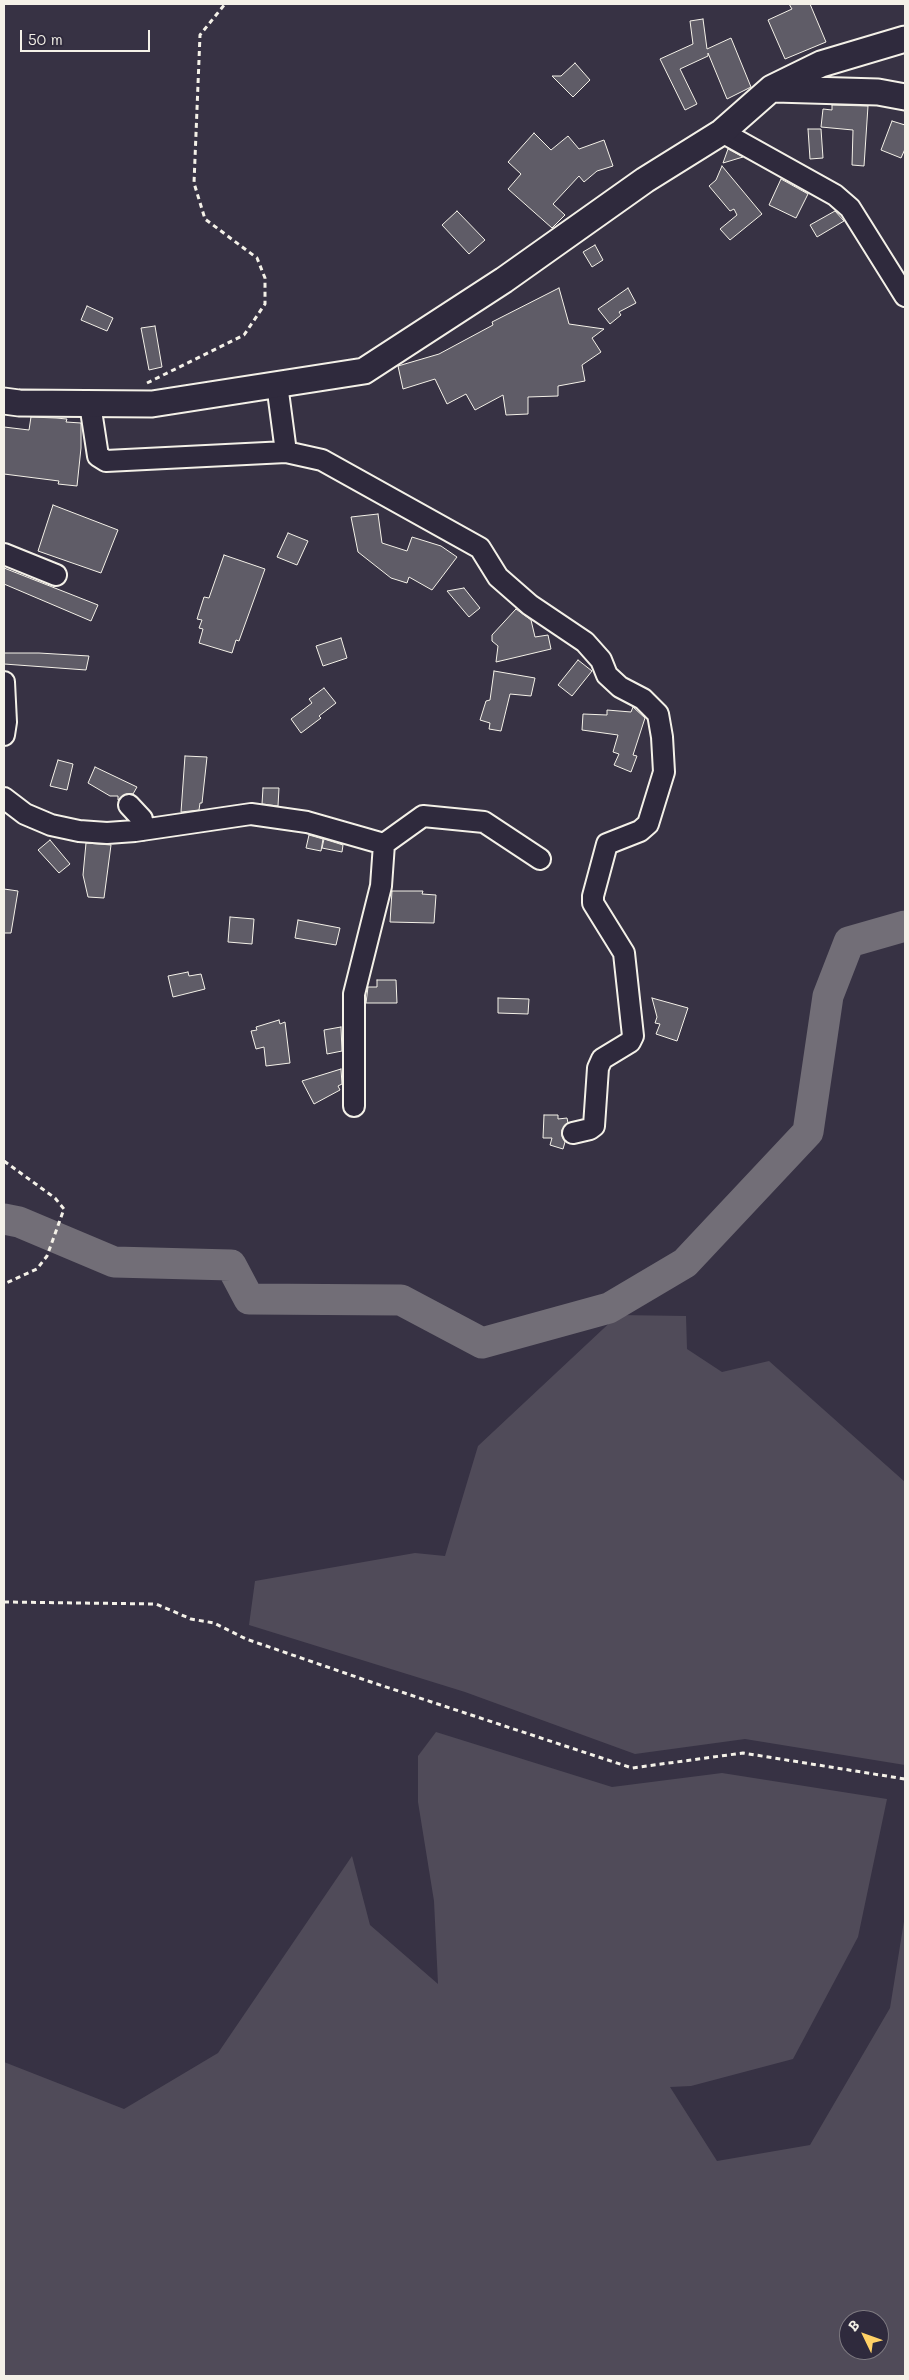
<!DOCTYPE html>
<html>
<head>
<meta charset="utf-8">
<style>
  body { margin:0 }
  #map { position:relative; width:909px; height:2380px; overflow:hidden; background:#373244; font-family:Mali,sans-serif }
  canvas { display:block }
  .frame { position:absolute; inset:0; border:5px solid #f4f1e8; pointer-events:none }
  .north { position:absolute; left:839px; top:2310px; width:50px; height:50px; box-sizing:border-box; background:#2f2a3d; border:1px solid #7e7a81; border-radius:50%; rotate:312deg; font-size:14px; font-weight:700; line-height:20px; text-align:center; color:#f4f1e8 }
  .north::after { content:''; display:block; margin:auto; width:18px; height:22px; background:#ffd166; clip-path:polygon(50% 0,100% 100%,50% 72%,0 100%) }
  .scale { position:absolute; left:20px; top:30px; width:130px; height:22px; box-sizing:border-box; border:2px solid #f4f1e8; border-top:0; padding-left:6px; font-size:15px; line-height:18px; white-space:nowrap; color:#f4f1e8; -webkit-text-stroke:4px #2f2a3d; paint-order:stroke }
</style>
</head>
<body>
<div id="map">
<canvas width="909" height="2380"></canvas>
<div class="frame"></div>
<div class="north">B</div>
<div class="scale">50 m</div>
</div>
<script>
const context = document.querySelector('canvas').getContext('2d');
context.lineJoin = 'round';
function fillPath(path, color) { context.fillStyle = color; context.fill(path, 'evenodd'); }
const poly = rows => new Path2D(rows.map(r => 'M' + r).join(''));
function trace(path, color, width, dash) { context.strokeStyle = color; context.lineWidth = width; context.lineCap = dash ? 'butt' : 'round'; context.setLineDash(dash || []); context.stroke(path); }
fillPath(poly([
  [618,1315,686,1316,687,1349,722,1372,769,1361,905,1482,905,1765,745,1739,635,1754,465,1692,249,1625,255,1581,415,1553,445,1556,478,1446],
  [436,1732,612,1787,722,1773,887,1799,858,1937,793,2059,691,2086,670,2087,717,2161,810,2145,890,2008,905,1915,905,2376,4,2376,4,2062,124,2109,218,2053,352,1856,370,1925,438,1984,434,1901,418,1802,418,1756],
  [849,2320,879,2320,879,2350,849,2350]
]), '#504b59');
trace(poly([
  [4,1219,19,1222,114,1262,231,1265,249,1299,401,1300,482,1343,609,1308,685,1263,808,1132,828,996,849,942,905,926]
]), '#726e77', 31);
const building = poly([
  [789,4,810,4,826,42,785,59,768,20,792,9,789,4],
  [703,19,707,49,731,38,751,87,727,99,708,53,708,56,680,69,697,104,685,110,660,59,693,44,690,21,703,19],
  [575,63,590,80,573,97,552,76,561,76,575,63],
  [832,105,868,106,864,166,852,165,853,130,821,127,823,109,832,110,832,105],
  [892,121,905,125,905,149,901,158,881,150,892,121],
  [808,129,821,129,823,158,810,159,808,129],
  [534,133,551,150,568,136,579,149,604,140,613,166,597,171,584,182,579,176,553,204,565,215,552,228,508,189,521,174,508,162,534,133],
  [728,149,743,157,723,163,728,149],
  [722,166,762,214,730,240,720,229,737,215,734,209,730,211,709,186,716,180,722,166],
  [781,179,808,194,796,218,769,205,781,179],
  [457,211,485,240,469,254,442,225,457,211],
  [835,211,844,221,817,237,810,225,835,211],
  [595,245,603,260,592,267,583,252,595,245],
  [559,288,569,324,604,329,592,338,601,352,582,365,585,381,558,386,558,396,528,397,528,414,506,415,503,395,475,410,466,394,447,404,435,379,403,389,398,366,439,354,493,325,492,322,559,288],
  [628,288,636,303,619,312,621,315,610,324,598,309,628,288],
  [87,306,113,318,107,331,81,320,87,306],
  [155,326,162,367,149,370,141,328,155,326],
  [31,417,56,418,67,419,66,422,81,423,81,448,77,486,58,484,59,481,4,474,4,427,29,430,31,417],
  [53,505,118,530,101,573,38,551,53,505],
  [378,514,382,543,407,551,412,537,441,546,457,557,432,590,409,577,407,583,391,578,358,552,351,517,378,514],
  [288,533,308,541,297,565,277,557,288,533],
  [224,555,265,569,239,641,236,640,232,653,199,643,203,629,199,628,202,620,197,619,204,597,209,598,224,555],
  [4,568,98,605,91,621,4,584,4,568],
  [464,588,480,608,469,617,447,591,464,588],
  [516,609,531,620,535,637,548,635,551,649,496,662,498,646,492,641,492,635,516,609],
  [341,638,347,658,323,666,316,646,341,638],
  [4,653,39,653,89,656,86,670,4,664,4,653],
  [578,660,592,671,572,696,558,685,578,660],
  [494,671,535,678,531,696,510,694,501,731,489,729,490,723,480,720,486,701,490,700,494,671],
  [324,688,336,703,319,716,321,718,301,733,291,719,312,703,309,699,324,688],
  [633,707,645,718,633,755,637,756,631,772,614,765,619,754,613,752,618,735,582,730,583,714,607,715,607,710,631,712,633,707],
  [185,756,207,757,202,803,200,803,199,810,181,812,185,756],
  [58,760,73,764,67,790,50,786,58,760],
  [95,767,137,787,133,794,126,794,118,800,118,796,110,796,88,783,95,767],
  [263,788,279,788,278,806,262,804,263,788],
  [309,835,323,839,321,851,306,848,309,835],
  [324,839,343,845,342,852,322,848,324,839],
  [50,840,70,864,59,873,38,850,50,840],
  [86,843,111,845,104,898,88,897,83,875,86,843],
  [4,889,18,891,11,933,4,933,4,889],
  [392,891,423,891,422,894,436,895,434,923,390,922,392,891],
  [230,917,254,919,252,944,228,942,230,917],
  [298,920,340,928,336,945,295,938,298,920],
  [188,972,189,976,201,974,205,989,173,997,168,976,188,972],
  [377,980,396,980,397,1003,366,1003,368,987,377,987,377,980],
  [498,998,529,999,528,1014,498,1013,498,998],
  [652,998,688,1008,677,1041,656,1034,660,1024,655,1023,657,1017,652,998],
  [279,1020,280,1024,285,1022,290,1063,266,1066,264,1047,256,1049,251,1031,257,1030,256,1027,279,1020],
  [341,1027,342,1051,327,1054,324,1030,341,1027],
  [341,1069,342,1084,338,1086,340,1090,314,1104,302,1081,341,1069],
  [544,1115,558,1115,558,1119,567,1118,568,1123,562,1130,562,1136,565,1142,563,1149,550,1145,552,1138,543,1138,544,1115]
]);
fillPath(building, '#5f5c67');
trace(building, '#f4f1e8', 1);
const minor = poly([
  [722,132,835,195,850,208,905,296],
  [277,384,286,452,322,460,480,548,498,577,530,605,585,642,601,660,607,675,620,687,643,699,658,714,662,737,664,772,648,824,640,831,607,844,593,896,593,903,624,953,633,1036,630,1042,602,1059,598,1068,594,1126,590,1129,573,1133],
  [90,404,98,456,106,461,286,452],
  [4,554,56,575],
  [4,682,6,722,4,735],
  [4,798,25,814,51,825,79,831,107,833,135,831,251,814,307,822,384,844,381,886,354,994,354,1106],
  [129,805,142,819,142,830],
  [384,844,423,816,484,822,540,859]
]);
const tertiary = poly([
  [775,89,878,92,905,97],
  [4,401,19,403,152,404,364,371,504,280,645,180,722,132,772,88,821,64,905,39]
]);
trace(minor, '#f4f1e8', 24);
trace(tertiary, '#f4f1e8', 29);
trace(poly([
  [147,383,244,335,265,304,265,278,257,258,205,219,194,183,200,35,225,4],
  [4,1161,55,1198,64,1209,47,1256,37,1269,4,1284],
  [4,1602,156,1604,191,1619,214,1623,246,1639,368,1681,632,1768,743,1753,905,1779]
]), '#f4f1e8', 3, [5, 4]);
trace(minor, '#2f2a3d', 20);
trace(tertiary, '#2f2a3d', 25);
</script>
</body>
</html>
